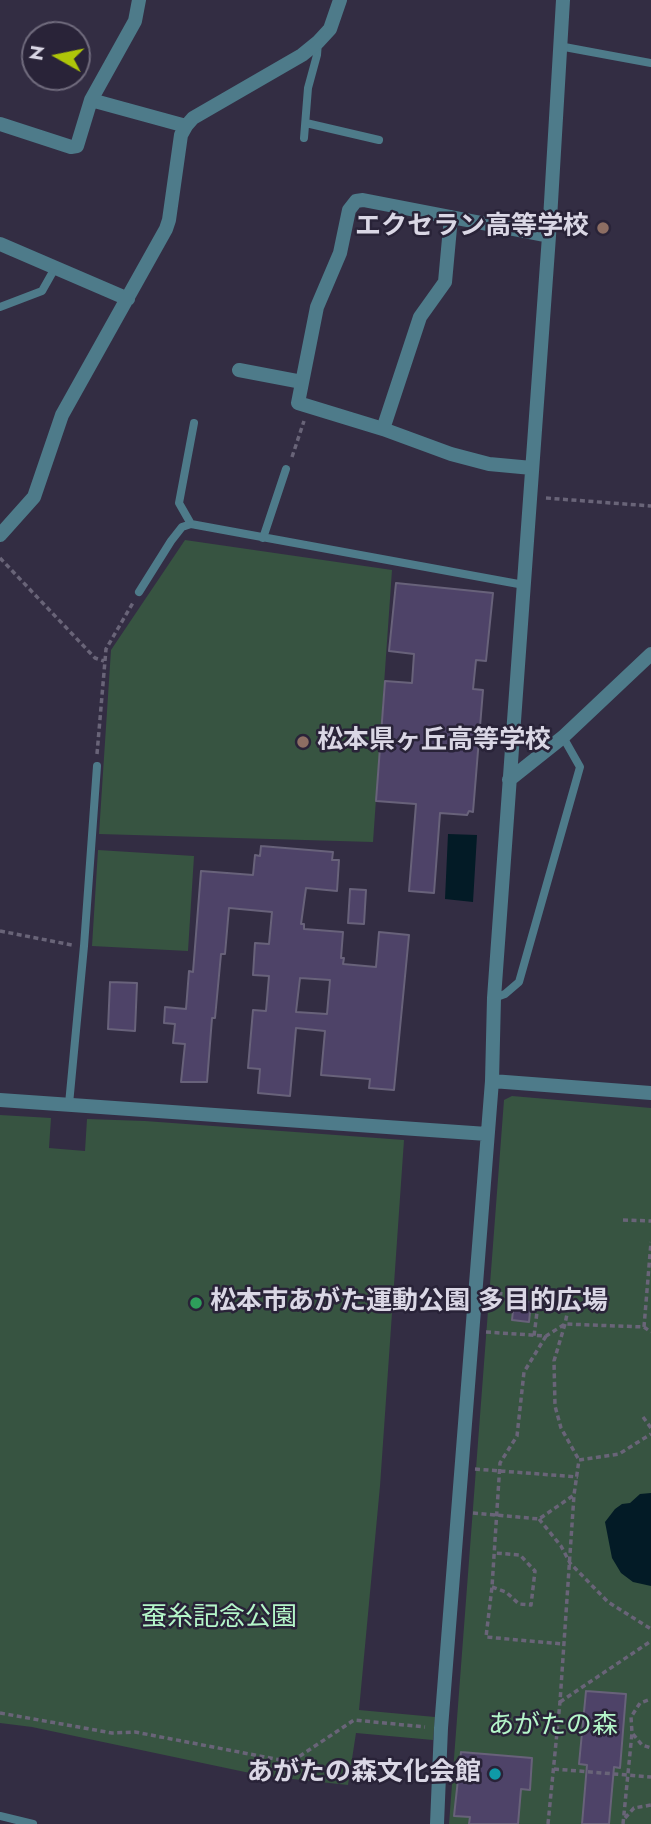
<!DOCTYPE html>
<html>
<head>
<meta charset="utf-8">
<style>
  body { margin:0 }
  #map { position:relative; width:651px; height:1824px; overflow:hidden; background:#332d43; font-family:Jost,sans-serif }
  canvas { display:block }
  .north { position:absolute; left:21px; top:21px; width:70px; height:70px; box-sizing:border-box; background:#292338; border:2px solid #706b7d; border-radius:50%; rotate:279deg; font-size:19px; font-weight:700; line-height:28px; text-align:center; color:#dad7e5 }
  .north::after { content:''; display:block; margin:auto; width:24px; height:32px; background:#aec509; clip-path:polygon(50% 0,100% 100%,50% 72%,0 100%) }
</style>
</head>
<body>
<div id="map">
<canvas width="651" height="1824"></canvas>
<div class="north">N</div>
</div>
<script>
const context = document.querySelector('canvas').getContext('2d');
context.lineJoin = 'round';
function fillPath(path, color) { context.fillStyle = color; context.fill(path, 'evenodd'); }
const poly = rows => new Path2D(rows.map(r => 'M' + r).join(''));
function trace(path, color, width, dash) { context.strokeStyle = color; context.lineWidth = width; context.lineCap = dash ? 'butt' : 'round'; context.setLineDash(dash || []); context.stroke(path); }
function drawText(font, color, halo, rows, align = 'center') {
  context.font = font + ' Jost,"Noto Sans JP",sans-serif'; context.lineWidth = 5; context.setLineDash([]); context.textBaseline = 'middle'; context.strokeStyle = halo; context.fillStyle = color; for (const [text, x, y, turn = 0] of rows) {
    context.save(); context.translate(x, y); context.rotate((+turn || 0) * Math.PI / 180); context.textAlign = isNaN(turn) ? turn : align; if (halo) context.strokeText(text, 0, 0); context.fillText(text, 0, 0); context.restore();
  }
}
fillPath(poly([
  [185,540,392,570,373,842,99,834,111,650],
  [98,850,194,856,188,951,92,946],
  [512,1096,651,1108,651,1824,449,1824,504,1100],
  [0,1115,51,1118,49,1148,85,1151,87,1119,145,1121,404,1140,380,1486,359,1710,435,1717,433,1740,356,1733,348,1785,264,1776,32,1727,0,1723]
]), '#375441');
fillPath(poly([
  [448,834,477,835,473,902,445,899],
  [651,1493,651,1586,633,1582,621,1573,612,1558,605,1522,615,1509,622,1504,630,1503,640,1494]
]), '#031b26');
const building = poly([
  [396,583,493,593,486,661,476,660,473,689,483,690,473,812,469,811,467,815,440,813,434,893,409,891,416,804,376,801,385,681,412,683,414,654,389,651,396,583],
  [261,846,333,852,332,860,339,860,337,891,306,888,301,924,304,924,304,929,343,932,341,958,344,958,343,964,376,967,379,932,409,935,394,1090,369,1088,370,1079,321,1075,325,1031,296,1028,290,1096,258,1093,260,1069,248,1068,253,1010,266,1011,269,976,253,975,255,943,269,944,272,912,229,908,225,954,221,954,215,1018,212,1018,207,1082,181,1082,185,1044,173,1043,175,1024,164,1023,165,1007,186,1009,189,971,193,972,201,871,253,875,255,855,260,856,261,846],
  [300,978,330,980,327,1014,296,1012,300,978],
  [350,889,366,890,364,924,348,923,350,889],
  [110,982,137,983,135,1031,108,1029,110,982],
  [514,1301,531,1302,529,1322,512,1320,514,1301],
  [586,1691,626,1694,620,1768,614,1767,609,1824,582,1824,587,1765,579,1764,586,1691],
  [461,1752,532,1758,530,1790,521,1789,518,1824,469,1824,470,1817,454,1816,461,1752]
]);
fillPath(building, '#4e4368');
trace(building, '#68627a', 2);
trace(poly([
  [292,457,304,421],
  [546,498,651,506],
  [0,558,95,658,104,661],
  [97,754,106,649,134,601],
  [0,931,72,945],
  [623,1220,651,1221],
  [489,1293,539,1296,534,1336],
  [570,1299,565,1324,554,1361,555,1406,561,1428,579,1460],
  [644,1327,651,1242],
  [486,1332,546,1336,565,1324,644,1327,651,1332],
  [546,1336,524,1372,517,1436,500,1463,492,1587,486,1637,563,1644],
  [643,1417,651,1428],
  [475,1469,578,1477],
  [473,1513,539,1519,574,1495],
  [539,1519,561,1546,570,1563,608,1602,651,1629],
  [492,1587,506,1592,519,1604,531,1605,535,1571,520,1555,495,1553],
  [560,1702,651,1641],
  [0,1713,112,1733,135,1732,291,1762,354,1720,425,1727],
  [633,1734,642,1745,651,1748],
  [554,1769,651,1777],
  [625,1818,634,1808,651,1805],
  [548,1824,560,1702,574,1495,579,1460,619,1454,651,1434],
  [623,1824,632,1733,631,1717,640,1703,651,1699]
]), '#696478', 3.5, [5, 3.5]);
trace(poly([
  [559,46,651,63],
  [306,123,379,140],
  [304,138,308,88,317,55,318,42],
  [0,307,42,291,55,268],
  [191,524,179,503,194,423],
  [263,538,286,469],
  [139,592,171,541,182,527,191,524,524,585],
  [494,998,505,994,519,982,580,767,563,737],
  [69,1104,84,946,97,766],
  [0,1816,33,1824]
]), '#4e7b8a', 8);
trace(poly([
  [91,100,186,126],
  [0,124,71,147,77,146,91,100,135,21,139,0],
  [0,244,128,299],
  [239,370,302,382],
  [383,429,420,317,445,282,451,217],
  [532,468,489,464,451,454,383,429,298,403,317,307,340,253,349,210,356,201,363,200,549,236],
  [0,535,34,497,62,415,166,229,169,220,181,135,186,126,193,118,302,55,318,42,330,29,340,0],
  [509,780,563,737,651,654],
  [492,1081,651,1093],
  [0,1100,487,1134],
  [437,1824,441,1728,492,1081,494,998,549,236,563,0]
]), '#4e7b8a', 14);
for (const [x, y, r, color] of [
  [603,228,7,"#8d6e63"],
  [303,742,7,"#8d6e63"],
  [196,1303,7,"#2e9e5b"],
  [495,1774,7,"#0f9aa8"]
]) { const dot = new Path2D(); dot.arc(x, y, r, 0, 2 * Math.PI); context.fillStyle = color; context.fill(dot); trace(dot, '#292338', 2.5); }
drawText('bold 26px', '#dad7e5', '#292338', [
  ["エクセラン高等学校",589,228],
  ["松本県ヶ丘高等学校",317,742,"left"],
  ["松本市あがた運動公園 多目的広場",210,1303,"left"],
  ["あがたの森文化会館",481,1774]
], 'right');
drawText('26px', '#b4f6c9', '#292338', [
  ["蚕糸記念公園",219,1619],
  ["あがたの森",553,1727]
]);
</script>
</body>
</html>
